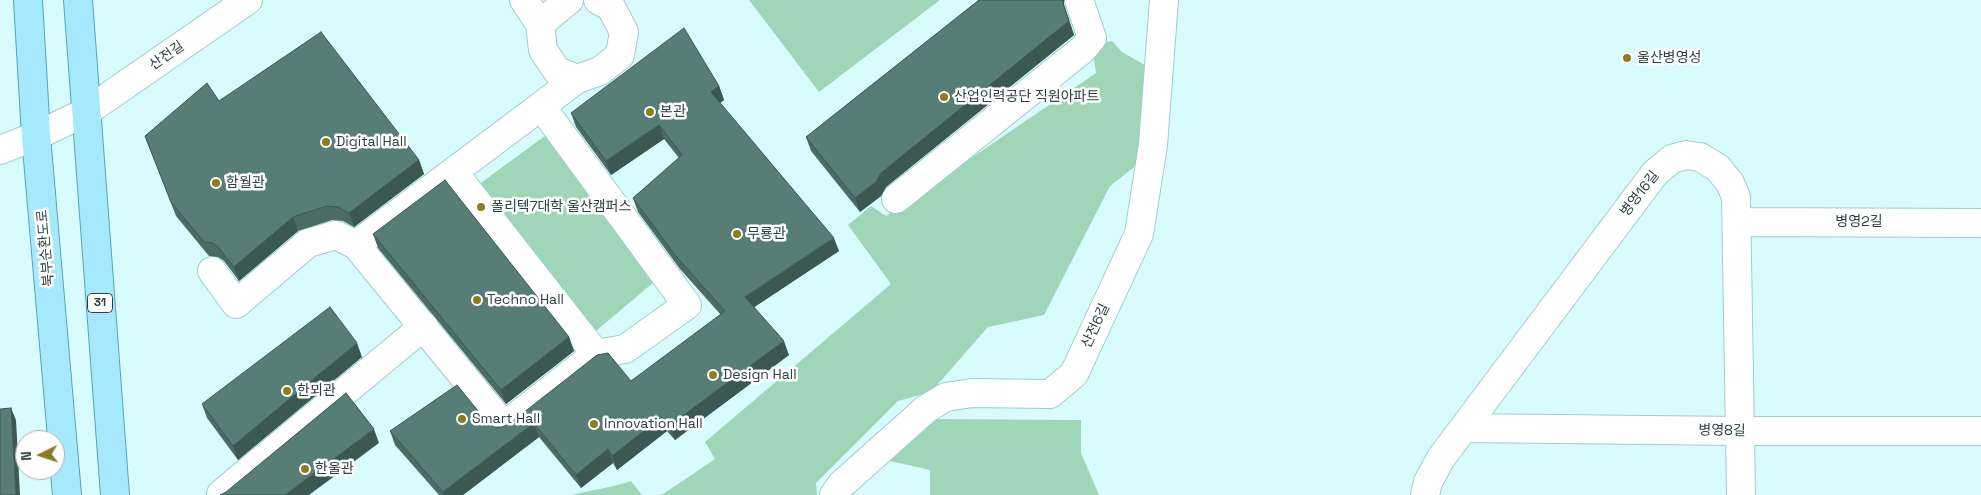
<!DOCTYPE html>
<html>
<head>
<meta charset="utf-8">
<style>
  body { margin:0 }
  #map { position:relative; width:1981px; height:495px; overflow:hidden; background:#d8fcfe; font-family:"Space Grotesk",sans-serif }
  canvas { display:block }
  .north { position:absolute; left:15px; top:430px; width:50px; height:50px; box-sizing:border-box; background:#fff; border:1px solid #abb2b3; border-radius:50%; rotate:266deg; font-size:14px; font-weight:700; line-height:20px; text-align:center; color:#2d3f40 }
  .north::after { content:''; display:block; margin:auto; width:18px; height:22px; background:#8b7b21; clip-path:polygon(50% 0,100% 100%,50% 72%,0 100%) }
</style>
</head>
<body>
<div id="map">
<canvas width="1981" height="495"></canvas>
<div class="north">N</div>
</div>
<script>
const context = document.querySelector('canvas').getContext('2d');
context.lineJoin = 'round';
function fillPath(path, color) { context.fillStyle = color; context.fill(path, 'evenodd'); }
const poly = rows => new Path2D(rows.map(r => 'M' + r).join(''));
function trace(path, color, width, dash) { context.strokeStyle = color; context.lineWidth = width; context.lineCap = dash ? 'butt' : 'round'; context.setLineDash(dash || []); context.stroke(path); }
function drawText(font, color, halo, rows, align = 'center') {
  context.font = font + ' "Space Grotesk","Noto Sans KR",sans-serif'; context.lineWidth = 5; context.setLineDash([]); context.textBaseline = 'middle'; context.strokeStyle = halo; context.fillStyle = color; for (const [text, x, y, turn = 0] of rows) {
    context.save(); context.translate(x, y); context.rotate((+turn || 0) * Math.PI / 180); context.textAlign = isNaN(turn) ? turn : align; if (halo) context.strokeText(text, 0, 0); context.fillText(text, 0, 0); context.restore();
  }
}
fillPath(poly([
  [749,0,940,0,819,92],
  [1112,41,1122,52,1150,68,1138,164,1110,186,1044,315,988,327,931,392,898,401,816,483,817,495,658,495,663,494,715,459,705,442,891,284,848,225,871,206,886,216,1096,73,1092,45],
  [553,130,661,276,589,337,474,188],
  [919,419,1081,420,1081,453,1099,495,930,495,930,470,877,458],
  [631,481,642,495,571,495,614,486]
]), '#9fd6b7');
const minor = poly([
  [524,0,540,24,543,50,557,71,577,79,600,71,620,55,624,32,611,7,598,0],
  [540,24,569,0],
  [541,106,687,305,625,349,596,354],
  [0,150,36,136,86,112,248,0],
  [896,199,1083,49,1092,38,1079,0],
  [1738,222,1981,223],
  [356,245,504,426,596,354,454,173],
  [212,271,236,304,308,243,336,235,356,245,577,79],
  [1464,428,1739,431,1981,431],
  [221,494,424,326],
  [834,495,841,485,926,409,946,397,972,393,1050,394,1074,374,1139,234,1153,145,1164,0],
  [1425,495,1428,482,1441,458,1655,173,1672,159,1686,155,1700,157,1718,168,1730,183,1736,197,1741,495]
]);
const major = poly([
  [28,0,36,136,67,495],
  [78,0,115,495]
]);
trace(minor, '#a0cccf', 30);
trace(major, '#55a4ba', 30);
trace(minor, '#fff', 28);
trace(major, '#a6e9fd', 28);
fillPath(poly([
  [979,0,1064,0,1064,5,1074,35,886,187,881,196,860,212,811,151,806,137],
  [719,86,724,100,720,103,839,251,754,307,789,355,675,440,667,431,617,470,613,463,581,488,539,437,463,495,439,495,395,445,390,431,487,422,494,427,502,427,631,381,721,315,680,269,638,212,633,198,679,158,664,139,611,175,576,127,571,113],
  [219,101,419,160,424,174,354,227,343,221,332,220,298,231,239,281,224,261,218,257,209,256,176,216,145,136],
  [373,234,569,337,574,351,506,404,378,248],
  [362,357,238,460,207,418,202,404]
]), '#4a6c65');
fillPath(poly([
  [1062,0,1064,0,1064,5,1074,35,886,187,881,196,860,212,855,198],
  [719,86,724,100,716,106,711,92],
  [659,125,664,139,611,175,606,161],
  [419,160,424,174,354,227,349,213],
  [293,217,298,231,239,281,234,267],
  [834,238,839,251,750,310,745,297],
  [569,337,574,351,506,404,501,390],
  [784,341,789,355,675,440,669,426],
  [357,343,362,357,238,460,233,446],
  [11,408,16,420,20,495,16,495],
  [662,417,667,431,617,470,612,456],
  [534,423,539,437,463,495,444,495,443,492],
  [374,429,379,443,309,495,285,495],
  [608,449,613,463,581,488,576,475]
]), '#3c5853');
const building = poly([
  [979,0,1062,0,1069,21,881,173,876,182,855,198,806,137,979,0],
  [684,28,719,86,711,92,834,238,745,297,784,341,669,426,662,417,612,456,608,449,576,475,534,423,443,492,390,431,457,385,487,422,494,427,502,427,509,424,597,355,608,353,631,381,725,311,675,255,633,198,682,155,659,125,606,161,571,113,684,28],
  [321,32,419,160,349,213,338,207,327,206,293,217,234,267,219,248,213,243,204,242,171,202,145,136,207,83,219,101,321,32],
  [445,180,569,337,501,390,373,234,445,180],
  [330,307,357,343,233,446,202,404,330,307],
  [346,393,374,429,285,495,220,495,226,492,346,393],
  [11,408,16,495,0,495,0,409,11,408]
]);
fillPath(building, '#567e76');
trace(building, '#3c5853', 1);
for (const [x, y, r, color] of [
  [1627,58,5,"#8b7b21"],
  [944,97,5,"#8b7b21"],
  [650,112,5,"#8b7b21"],
  [326,142,5,"#8b7b21"],
  [216,183,5,"#8b7b21"],
  [481,207,5,"#8b7b21"],
  [737,234,5,"#8b7b21"],
  [477,300,5,"#8b7b21"],
  [713,375,5,"#8b7b21"],
  [287,391,5,"#8b7b21"],
  [462,419,5,"#8b7b21"],
  [594,424,5,"#8b7b21"],
  [305,469,5,"#8b7b21"]
]) { const dot = new Path2D(); dot.arc(x, y, r, 0, 2 * Math.PI); context.fillStyle = color; context.fill(dot); trace(dot, '#fff', 2); }
for (const [x, y, w] of [
  [100,303,25]
]) { const box = new Path2D(); box.roundRect(x - w / 2, y - 9.5, w, 19, 4); context.fillStyle = '#fff'; context.fill(box); trace(box, '#2d3f40', 1); }
drawText('bold 12px', '#2d3f40', null, [
  ["31",100,303]
]);
drawText('14px', '#2d3f40', '#fff', [
  ["산전길",167,56,-35],
  ["병영16길",1640,194,-52],
  ["병영2길",1859,222],
  ["북부순환도로",46,248,-95],
  ["산전6길",1096,326,-65],
  ["병영8길",1722,431,1]
]);
drawText('14px', '#2d3f40', '#fff', [
  ["울산병영성",1637,58],
  ["산업인력공단 직원아파트",954,97],
  ["본관",660,112],
  ["Digital Hall",336,142],
  ["함월관",226,183],
  ["폴리텍7대학 울산캠퍼스",491,207],
  ["무룡관",747,234],
  ["Techno Hall",487,300],
  ["Design Hall",723,375],
  ["한뫼관",297,391],
  ["Smart Hall",472,419],
  ["Innovation Hall",604,424],
  ["한울관",315,469]
], 'left');
</script>
</body>
</html>
